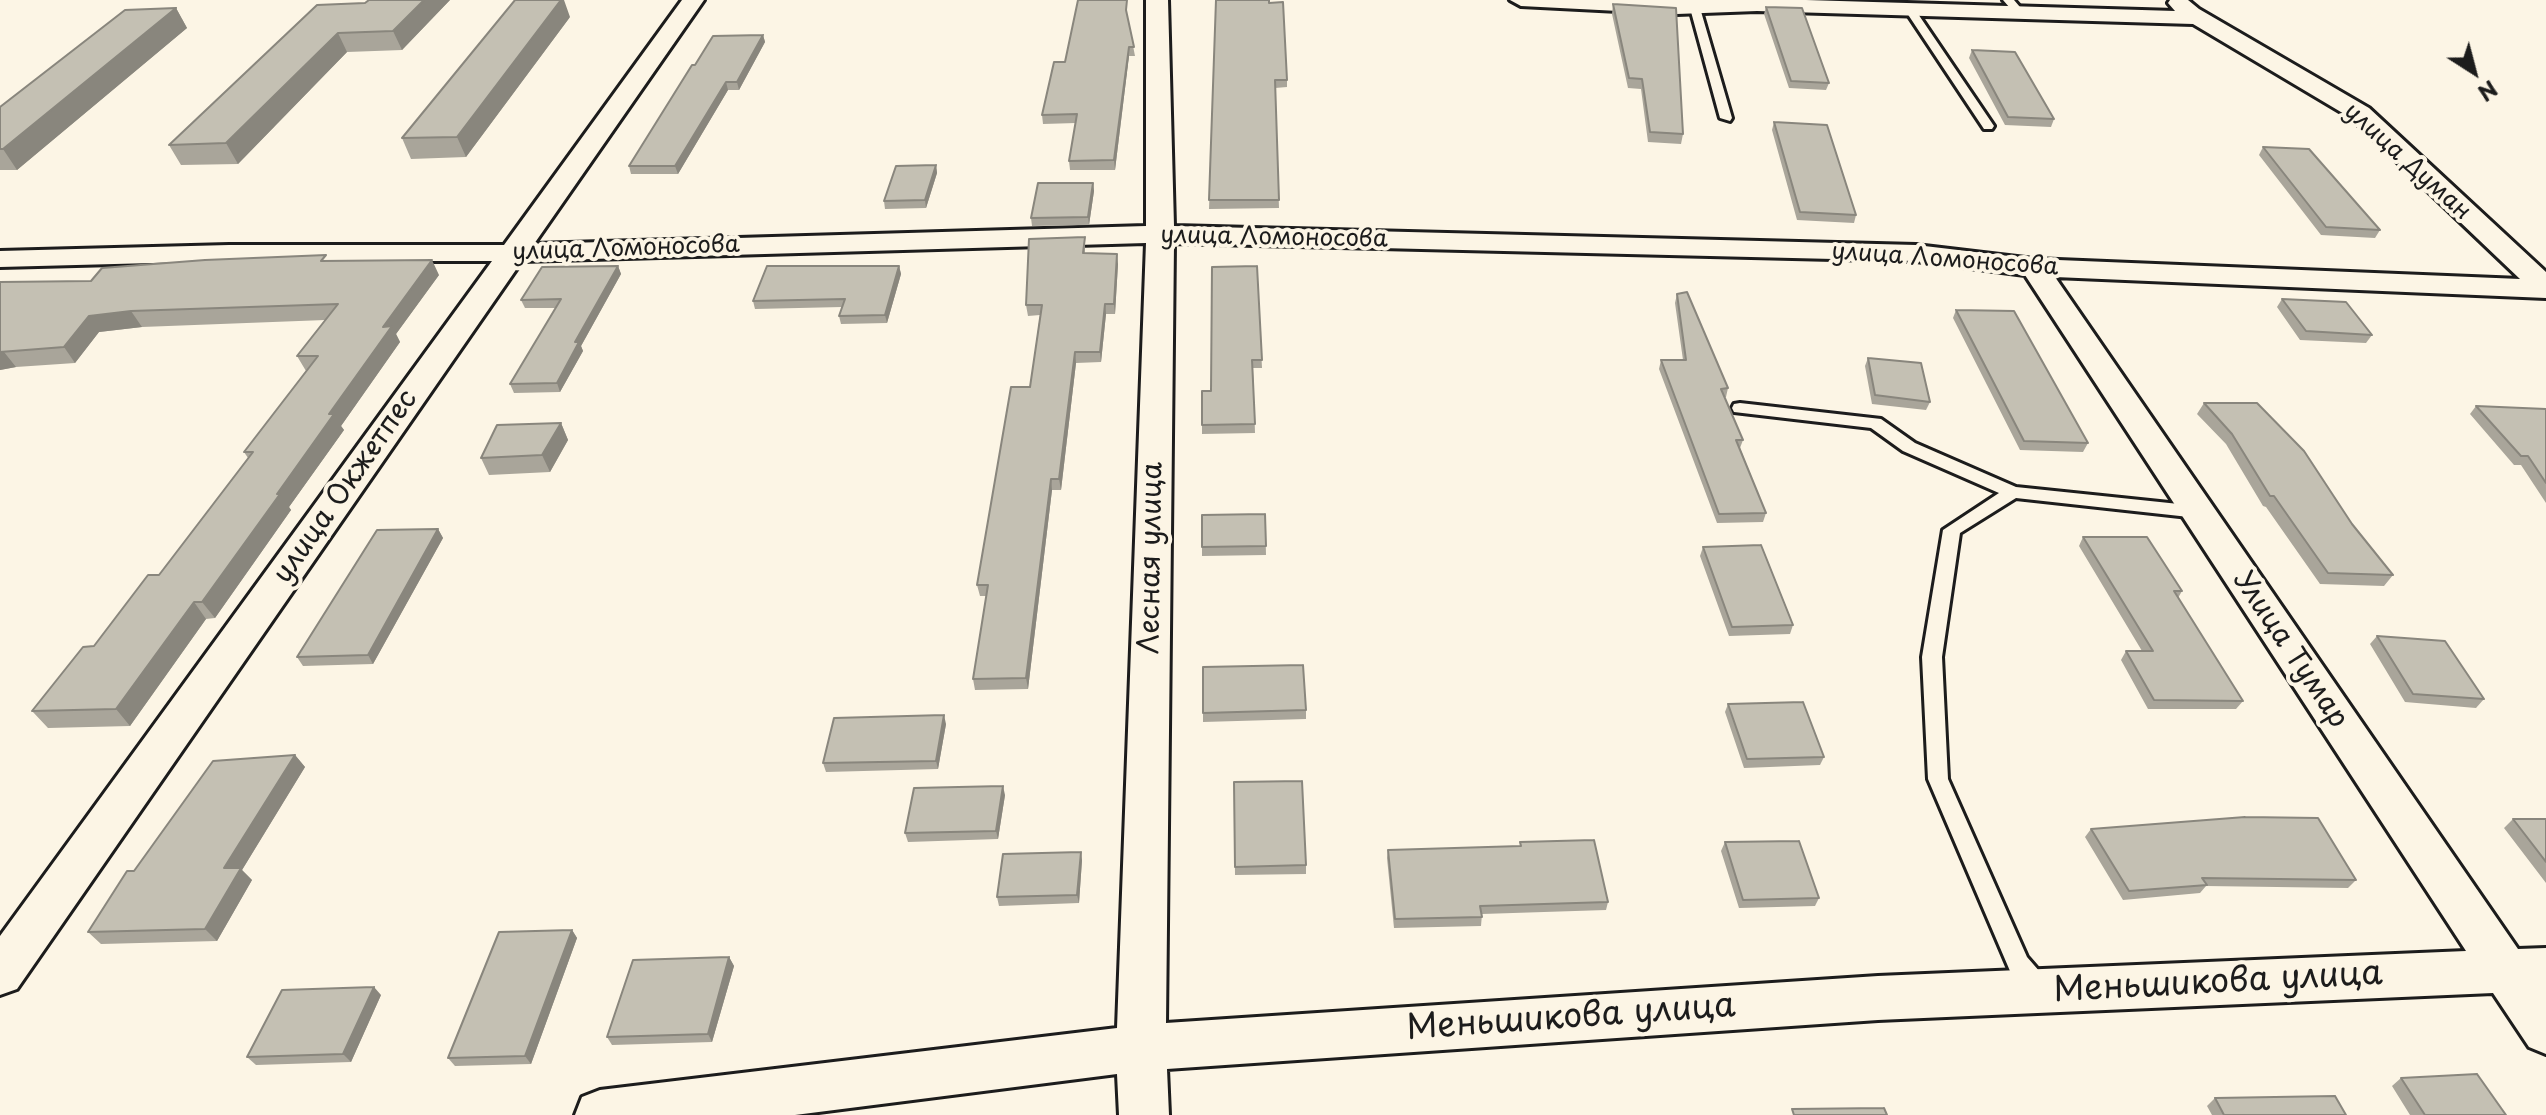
<!DOCTYPE html>
<html>
<head>
<meta charset="utf-8">
<style>
  body { margin:0 }
  #map { position:relative; width:2546px; height:1115px; overflow:hidden; background:#fcf5e5; font-family:"Playpen Sans",sans-serif }
  canvas { display:block }
  .north { position:absolute; left:2434px; top:32px; width:80px; height:80px; -webkit-text-stroke:6px #fcf5e5; paint-order:stroke; rotate:144deg; font-size:22px; font-weight:700; line-height:32px; text-align:center; color:#1c1c1c }
  .north::after { content:''; display:block; margin:auto; width:28px; height:36px; background:#1c1c1c; clip-path:polygon(50% 0,100% 100%,50% 72%,0 100%) }
</style>
</head>
<body>
<div id="map">
<canvas width="2546" height="1115"></canvas>
<div class="north">N</div>
</div>
<script>
const context = document.querySelector('canvas').getContext('2d');
context.lineJoin = 'round';
const poly = rows => new Path2D(rows.map(r => 'M' + r).join(''));
function trace(path, color, width, dash) { context.strokeStyle = color; context.lineWidth = width; context.lineCap = dash ? 'butt' : 'round'; context.setLineDash(dash || []); context.stroke(path); }
function fillPath(path, color) { context.fillStyle = color; context.fill(path, 'evenodd'); }
function drawText(font, color, halo, rows, align = 'center') {
  context.font = font + ' "Playpen Sans",sans-serif'; context.lineWidth = 8; context.setLineDash([]); context.textBaseline = 'middle'; context.strokeStyle = halo; context.fillStyle = color; for (const [text, x, y, turn = 0] of rows) {
    context.save(); context.translate(x, y); context.rotate((+turn || 0) * Math.PI / 180); context.textAlign = isNaN(turn) ? turn : align; if (halo) context.strokeText(text, 0, 0); context.fillText(text, 0, 0); context.restore();
  }
}
const lane = poly([
  [2003,0,2014,0,2025,13,2016,15,2003,0],
  [1695,5,1700,8,1732,118,1730,121,1720,118,1690,8,1695,5],
  [1906,8,1914,8,1994,126,1992,129,1984,129,1905,10,1906,8],
  [1740,403,1881,419,1915,443,2016,487,2198,506,2207,512,2198,518,2016,498,1960,533,1942,657,1948,779,2027,957,2047,980,2051,988,2047,996,2039,999,2031,996,2010,971,1928,779,1922,657,1943,530,1999,493,1903,451,1871,428,1734,412,1732,408,1734,404,1740,403]
]);
const street = poly([
  [682,0,704,0,534,244,1146,226,1146,0,1168,0,1174,226,1916,245,2034,259,2520,279,2351,118,2193,24,1757,11,1677,14,1521,6,1510,0,1806,0,2175,11,2168,3,2170,0,2188,0,2199,9,2369,108,2546,272,2546,298,2055,277,2518,949,2546,948,2546,1054,2529,1047,2493,993,1878,1020,1167,1069,1169,1115,1119,1115,1117,1074,795,1115,575,1115,582,1097,600,1090,1117,1028,1146,243,522,261,17,989,0,995,0,936,492,261,229,261,0,267,0,251,229,245,504,245,682,0],
  [1174,243,1916,261,2025,275,2466,951,1878,976,1166,1023,1174,243]
]);
trace(lane, '#1c1c1c', 6);
trace(street, '#1c1c1c', 6);
fillPath(lane, '#fcf5e5');
fillPath(street, '#fcf5e5');
fillPath(poly([
  [450,0,402,50,347,52,238,164,181,165,169,145,317,5],
  [1216,0,1287,80,1287,87,1275,88,1279,208,1209,209],
  [1613,4,1683,134,1681,144,1648,142,1641,89,1628,88,1612,14],
  [1766,7,1829,83,1826,90,1789,88,1764,14],
  [176,8,187,28,17,170,0,170,0,107],
  [1127,15,1135,56,1129,56,1115,170,1070,170,1069,161,1076,123,1043,124,1042,115],
  [570,17,466,157,411,159,402,138],
  [763,35,765,42,739,90,728,90,678,174,631,174,629,166,695,65],
  [1972,50,2054,119,2051,127,2005,125,1969,58],
  [1774,122,1856,215,1854,223,1797,220,1772,130],
  [2263,147,2380,230,2375,238,2321,235,2259,155],
  [936,165,937,173,926,208,885,209,884,201],
  [1093,183,1094,191,1089,225,1032,226,1031,218],
  [1085,237,1085,253,1118,264,1115,314,1106,314,1101,362,1076,363,1061,490,1052,490,1028,689,975,690,973,679,986,596,980,596,977,585,1030,387,1040,315,1028,316,1026,305],
  [329,261,439,275,396,334,400,342,341,426,344,430,289,507,291,510,215,618,206,619,130,726,48,728,32,711,94,646,159,575,248,458,244,452,306,371,297,356,325,320,142,327,99,332,75,363,16,367,0,370,0,282,91,281],
  [618,266,621,274,581,346,583,351,560,392,514,393,510,384,556,308,525,308,521,300],
  [899,266,901,274,887,323,841,324,839,316,842,307,755,309,753,301],
  [1257,266,1262,368,1253,368,1255,433,1202,434,1202,391,1211,391],
  [1677,294,1728,388,1726,397,1724,397,1743,440,1740,448,1766,513,1763,522,1717,523,1659,369,1661,360,1683,360,1675,303],
  [2282,299,2372,335,2366,343,2300,340,2277,307],
  [1956,310,2088,443,2083,452,2020,450,1953,318],
  [1868,358,1930,402,1926,410,1872,404,1865,366],
  [2204,403,2352,524,2393,575,2384,586,2320,584,2266,507,2263,506,2226,444,2197,414],
  [2476,406,2546,409,2546,503,2521,465,2514,465,2470,414],
  [561,423,568,440,550,472,489,475,481,458],
  [1265,514,1266,555,1202,556,1202,515],
  [438,529,443,538,373,664,303,666,297,657],
  [2083,537,2182,591,2178,598,2243,701,2236,709,2148,709,2121,660,2126,651,2142,651,2079,546],
  [1703,547,1793,625,1790,634,1729,636,1700,556],
  [2377,636,2484,699,2476,708,2405,702,2370,644],
  [1728,704,1824,757,1820,765,1744,768,1725,712],
  [1306,710,1306,719,1203,722,1203,713],
  [946,724,938,769,826,772,823,763],
  [295,755,305,767,242,870,252,880,217,941,101,944,88,932,134,871],
  [1234,782,1306,865,1306,874,1235,875],
  [1005,795,998,839,908,842,905,833],
  [2513,819,2546,819,2546,883,2504,828],
  [2091,829,2356,880,2348,888,2206,886,2200,893,2123,900,2085,837],
  [1520,842,1608,902,1606,910,1482,914,1481,926,1394,928,1387,858,1388,850,1520,846],
  [1725,842,1819,898,1815,906,1739,908,1721,851],
  [1082,860,1079,903,999,906,997,897],
  [572,930,577,938,531,1064,455,1066,448,1058],
  [729,957,734,966,712,1042,612,1045,607,1037],
  [381,995,351,1062,256,1065,247,1057],
  [2401,1078,2506,1115,2410,1115,2392,1086],
  [2215,1098,2346,1115,2212,1115,2207,1106]
]), '#a9a59a');
fillPath(poly([
  [424,0,450,0,402,50,393,31],
  [561,0,564,0,570,17,466,157,457,137],
  [176,8,187,28,17,170,3,149],
  [338,33,347,52,238,164,226,143],
  [763,35,765,42,739,90,737,82],
  [1129,47,1129,56,1115,170,1114,160],
  [726,82,728,90,678,174,675,166],
  [936,165,937,173,926,208,925,200],
  [1093,183,1094,191,1089,225,1088,217],
  [1117,254,1118,264,1115,314,1114,304],
  [432,260,439,275,396,334,400,342,341,426,344,430,289,507,291,510,215,618,202,602,329,414,383,327],
  [618,266,621,274,581,346,583,351,560,392,557,383,575,342],
  [899,266,901,274,887,323,885,315],
  [1105,304,1106,314,1101,362,1100,352],
  [131,311,142,327,99,332,75,363,64,347,89,316],
  [0,352,4,352,16,367,0,370],
  [1075,352,1076,363,1061,490,1059,479],
  [561,423,568,440,550,472,542,455],
  [1051,479,1052,490,1028,689,1026,678],
  [438,529,443,538,373,664,368,655],
  [194,602,206,619,130,726,116,709],
  [944,715,946,724,938,769,936,761],
  [295,755,305,767,242,870,252,880,217,941,205,929,224,868],
  [1003,786,1005,795,998,839,996,831],
  [1081,852,1082,860,1079,903,1077,895],
  [572,930,577,938,531,1064,525,1056],
  [729,957,734,966,712,1042,708,1034],
  [374,987,381,995,351,1062,343,1054]
]), '#89867d');
const building = poly([
  [369,0,424,0,393,31,338,33,226,143,169,145,317,5,365,3,369,0],
  [515,0,561,0,457,137,402,138,515,0],
  [1078,0,1127,0,1126,10,1134,47,1129,47,1114,160,1069,161,1077,114,1042,115,1054,62,1065,62,1078,0],
  [1216,0,1269,0,1269,3,1283,2,1287,80,1275,80,1279,200,1209,200,1216,0],
  [1613,4,1676,8,1683,134,1650,132,1642,79,1629,78,1613,4],
  [1766,7,1802,8,1829,83,1791,81,1766,7],
  [176,8,3,149,0,149,0,107,125,10,176,8],
  [763,35,737,82,726,82,675,166,629,166,692,65,695,65,713,36,763,35],
  [1972,50,2015,52,2054,119,2008,117,1972,50],
  [1774,122,1827,125,1856,215,1800,212,1774,122],
  [2263,147,2309,149,2380,230,2326,227,2263,147],
  [936,165,925,200,884,201,896,166,936,165],
  [1038,183,1093,183,1088,217,1031,218,1038,183],
  [1085,237,1083,253,1117,254,1114,304,1105,304,1100,352,1075,352,1059,479,1051,479,1026,678,973,679,988,585,977,585,1011,387,1030,387,1042,305,1026,305,1029,239,1085,237],
  [326,255,321,261,432,260,383,327,392,326,329,414,334,414,277,494,280,494,202,602,194,602,116,709,32,711,83,647,94,646,148,575,159,575,253,452,244,452,318,356,297,356,338,304,131,311,89,316,64,347,0,352,0,282,91,281,102,268,205,260,326,255],
  [618,266,575,342,579,342,557,383,510,384,561,299,521,300,542,267,618,266],
  [767,266,899,266,885,315,839,316,845,299,753,301,767,266],
  [1257,266,1262,360,1252,360,1255,424,1202,425,1202,391,1211,391,1212,267,1257,266],
  [1687,292,1728,388,1721,389,1743,440,1736,440,1766,513,1719,514,1661,360,1686,360,1677,294,1687,292],
  [2282,299,2346,302,2372,335,2306,331,2282,299],
  [1956,310,2014,311,2088,443,2024,441,1956,310],
  [1868,358,1921,363,1930,402,1875,395,1868,358],
  [2204,403,2257,403,2304,451,2352,524,2393,575,2328,573,2274,496,2270,496,2232,434,2204,403],
  [2476,406,2546,409,2546,483,2528,456,2521,456,2476,406],
  [561,423,542,455,481,458,497,425,561,423],
  [1265,514,1266,546,1202,547,1202,515,1265,514],
  [438,529,368,655,297,657,377,530,438,529],
  [2083,537,2147,537,2182,591,2174,591,2243,701,2154,700,2126,651,2153,651,2083,537],
  [1761,545,1793,625,1732,627,1703,547,1761,545],
  [2377,636,2445,641,2484,699,2413,694,2377,636],
  [1303,665,1306,710,1203,713,1203,667,1303,665],
  [1803,702,1824,757,1747,759,1728,704,1803,702],
  [944,715,936,761,823,763,834,718,944,715],
  [295,755,224,868,241,868,205,929,88,932,127,871,134,871,213,761,295,755],
  [1302,781,1306,865,1235,867,1234,782,1302,781],
  [1003,786,996,831,905,833,914,788,1003,786],
  [2245,817,2318,818,2356,880,2202,878,2207,885,2129,891,2091,829,2245,817],
  [2513,819,2546,819,2546,862,2513,819],
  [1594,840,1608,902,1480,906,1482,917,1395,919,1388,850,1521,846,1520,842,1594,840],
  [1799,841,1819,898,1743,900,1725,842,1799,841],
  [1081,852,1077,895,997,897,1003,854,1081,852],
  [572,930,525,1056,448,1058,499,932,572,930],
  [729,957,708,1034,607,1037,633,960,729,957],
  [374,987,343,1054,247,1057,282,990,374,987],
  [2477,1074,2506,1115,2425,1115,2401,1078,2477,1074],
  [2335,1096,2346,1115,2224,1115,2215,1098,2335,1096],
  [1884,1108,1887,1115,1794,1115,1792,1109,1884,1108]
]);
fillPath(building, '#c4c0b3');
trace(building, '#89867d', 2);
drawText('24px', '#1c1c1c', '#fcf5e5', [
  ["улица Думан",2407,162,42],
  ["улица Ломоносова",1274,238,1],
  ["улица Ломоносова",626,249,-2],
  ["улица Ломоносова",1945,260,4]
]);
drawText('28px', '#1c1c1c', '#fcf5e5', [
  ["улица Окжетпес",346,487,-55],
  ["Лесная улица",1152,558,-89],
  ["Улица Тумар",2290,650,56]
]);
drawText('34px', '#1c1c1c', '#fcf5e5', [
  ["Меньшикова улица",2218,983,-3],
  ["Меньшикова улица",1571,1018,-4]
]);
</script>
</body>
</html>
